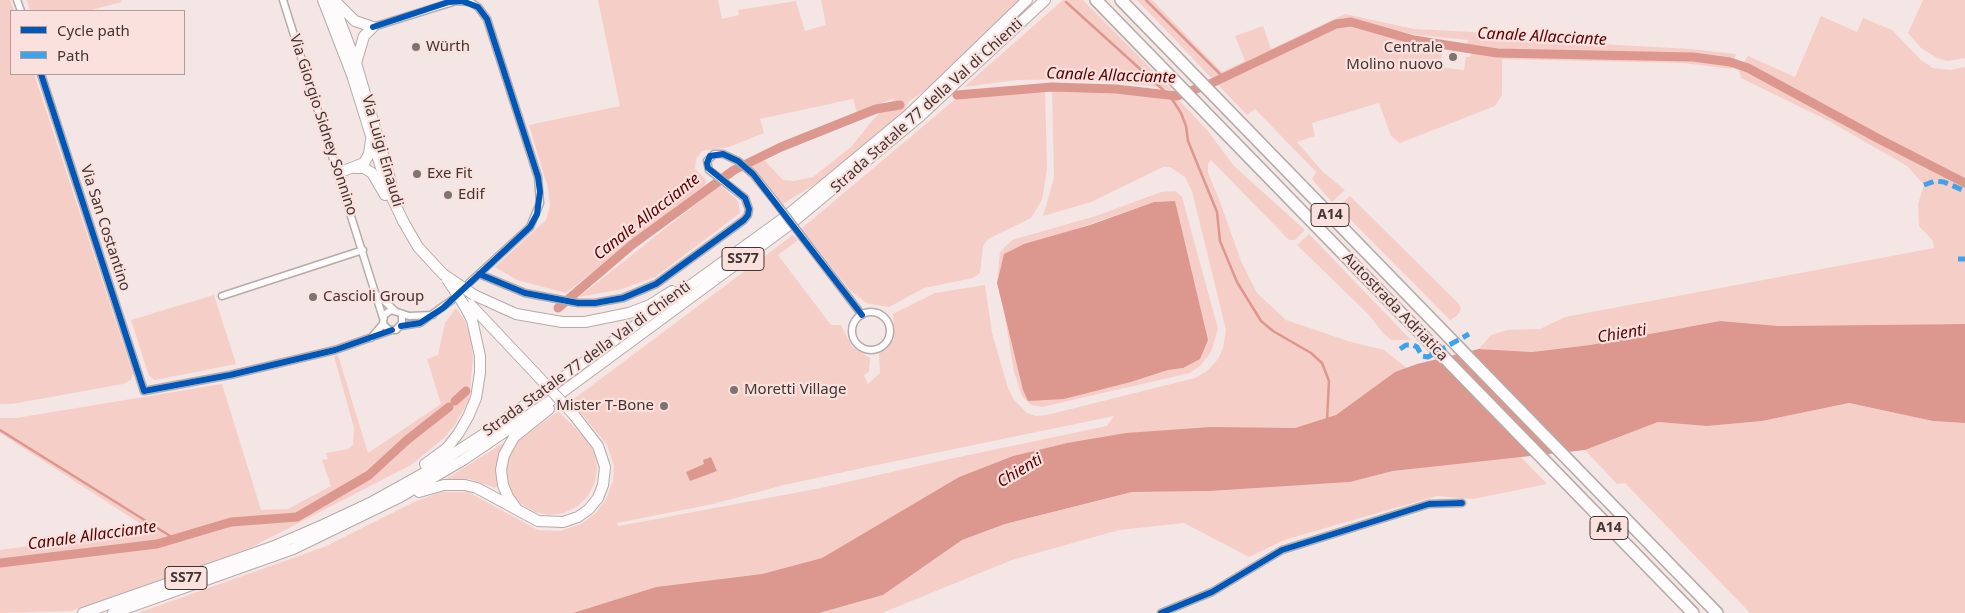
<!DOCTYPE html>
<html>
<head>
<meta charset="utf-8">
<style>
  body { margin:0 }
  #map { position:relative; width:1965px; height:613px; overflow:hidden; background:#f4e6e4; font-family:"Noto Sans",sans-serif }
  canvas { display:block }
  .legend { position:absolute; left:10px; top:10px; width:175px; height:65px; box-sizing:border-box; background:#fbe1dd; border:1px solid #b09c99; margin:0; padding:6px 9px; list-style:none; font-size:15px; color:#403534 }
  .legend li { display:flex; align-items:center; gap:10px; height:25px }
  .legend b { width:25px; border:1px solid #b09c99 }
</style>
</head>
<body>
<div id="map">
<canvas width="1965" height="613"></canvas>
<ul class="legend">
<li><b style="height:6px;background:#0057b8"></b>Cycle path</li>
<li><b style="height:6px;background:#3fa3eb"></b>Path</li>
</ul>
</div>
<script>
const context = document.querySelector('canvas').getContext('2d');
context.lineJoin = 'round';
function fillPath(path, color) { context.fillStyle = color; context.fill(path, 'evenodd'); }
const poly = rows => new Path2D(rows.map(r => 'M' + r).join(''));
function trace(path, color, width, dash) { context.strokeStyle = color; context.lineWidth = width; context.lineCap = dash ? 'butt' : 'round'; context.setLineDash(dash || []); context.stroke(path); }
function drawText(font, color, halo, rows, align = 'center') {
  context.font = font + ' "Noto Sans",sans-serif'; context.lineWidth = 4.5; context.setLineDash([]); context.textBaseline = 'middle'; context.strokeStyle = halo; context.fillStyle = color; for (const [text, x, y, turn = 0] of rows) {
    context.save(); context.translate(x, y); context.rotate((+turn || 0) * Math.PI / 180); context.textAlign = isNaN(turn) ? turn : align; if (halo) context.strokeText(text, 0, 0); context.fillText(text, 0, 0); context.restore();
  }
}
fillPath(poly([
  [0,0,10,0,14,11,11,11,11,74,34,74,133,374,131,380,123,384,12,404,0,404],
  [27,0,121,0,122,2,87,11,30,11],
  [598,0,718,0,722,19,739,15,738,10,796,1,805,31,826,25,821,0,1019,0,930,87,908,102,905,110,820,181,783,204,751,166,764,160,783,180,794,181,813,177,851,147,872,121,895,98,857,113,853,99,760,119,764,133,729,147,702,151,696,159,695,169,706,180,705,185,566,293,517,280,495,267,546,220,550,206,548,188,529,125,620,106],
  [1063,0,1083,0,1172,90,1145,85,1076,79,1017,80,964,87],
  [1137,0,1152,0,1222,72,1245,61,1235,36,1263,26,1271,49,1345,14,1414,29,1473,32,1485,36,1511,39,1691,49,1736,54,1731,69,1684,63,1502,59,1502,95,1495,106,1400,143,1391,136,1379,103,1312,123,1315,136,1297,142,1323,172,1345,190,1332,202,1312,179,1316,172,1255,109,1247,115],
  [1380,28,1418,35,1468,40,1466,51,1471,53,1470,57,1466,57,1464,70,1438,67,1441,60,1443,49,1383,34],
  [1923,0,1965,0,1965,58,1948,61,1937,58,1921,48,1908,33],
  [1821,16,1857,32,1863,18,1892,30,1921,60,1933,68,1950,70,1965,67,1965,324,1779,326,1720,321,1590,345,1532,352,1479,349,1491,335,1507,330,1540,329,1565,317,1581,314,1934,248,1933,241,1919,226,1918,204,1924,185,1907,166,1829,121,1741,78,1739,70,1748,56,1795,77],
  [1052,89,1116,92,1170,100,1177,98,1207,130,1234,166,1305,230,1295,240,1289,240,1211,160,1208,164,1208,173,1219,199,1241,261,1257,293,1286,320,1351,342,1384,350,1407,368,1395,372,1336,415,1310,425,1295,428,1067,443,1013,456,959,477,822,558,762,574,656,587,573,613,138,613,324,547,414,502,441,492,468,492,538,530,560,531,581,524,596,513,606,499,613,481,614,466,607,445,571,401,793,235,798,240,778,255,831,325,841,325,852,347,870,358,869,372,864,375,868,384,880,373,879,354,894,340,893,314,935,293,985,285,992,333,1008,388,1014,400,1027,413,1036,416,1047,415,1195,378,1207,371,1218,359,1223,348,1226,330,1192,191,1185,177,1170,167,1163,167,1091,202,1043,216,1054,178],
  [1114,416,1107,426,940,461,821,488,619,526,617,523,713,504,784,485,867,467],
  [1045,90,1047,169,1042,200,1031,218,988,239,983,246,980,273,973,278,924,288,889,307,866,303,850,290,801,229,958,97],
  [720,185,738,201,740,213,655,277,622,289,579,297],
  [1175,191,1182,197,1218,329,1211,352,1201,365,1190,373,1042,407,1031,405,1022,396,1014,372,1004,312,1019,370,1064,399,1131,382,1168,370,1183,368,1175,201,1154,202,1004,254,997,283,1000,252,1012,240,1096,216,1161,192],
  [1350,196,1459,304,1461,309,1457,316,1450,320,1338,207],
  [1309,234,1411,340,1391,340,1383,333,1369,315,1297,245],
  [214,295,236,364,155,380,149,376,131,320],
  [456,308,465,321,470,335,473,357,469,400,454,426,444,438,411,465,250,548,71,611,0,613,0,550,141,531,144,526,0,433,0,418,16,418,222,384,261,510,288,509,331,486,322,460,328,459,326,453,348,449,353,445,354,428,334,356,338,355,368,453,441,404,427,359,438,355,445,323],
  [1849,403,1933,421,1965,423,1965,613,1750,613,1625,483,1617,484,1585,450,1658,422,1707,426,1762,421],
  [558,411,587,440,594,453,597,467,595,482,588,496,578,506,564,513,549,515,535,512,521,504,511,493,505,478,505,463,509,448],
  [505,442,497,464,499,485,495,488,470,479,446,479],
  [1520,456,1547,484,1473,499,1437,496,1284,540,1249,557,1184,523,1119,530,1012,560,882,613,819,613,883,595,962,540,1005,524,1132,492,1210,491,1350,482,1393,471]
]), '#f6cec8');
fillPath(poly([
  [1175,201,1208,340,1200,359,1183,368,1168,370,1131,382,1064,399,1028,401,1023,390,997,283,1004,254,1024,244,1090,225,1154,202],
  [1720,321,1779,326,1965,324,1965,423,1933,421,1849,403,1762,421,1707,426,1658,422,1585,450,1393,471,1350,482,1210,491,1132,492,1005,524,962,540,883,595,819,613,573,613,656,587,762,574,822,558,959,477,1013,456,1067,443,1126,433,1211,427,1295,428,1336,415,1395,372,1417,364,1479,349,1532,352,1590,345],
  [711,457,717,471,690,481,686,472,704,464,703,460]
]), '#dc978e');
trace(poly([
  [1146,0,1223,77],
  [1066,2,1170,96,1181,113,1186,126,1188,141,1217,212,1220,241,1237,282,1261,321,1273,331,1311,353,1322,363,1329,381,1327,420],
  [0,430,175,539]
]), '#dc978e', 2.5);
trace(poly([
  [957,95,1052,87,1116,89,1177,96,1212,83,1336,24,1351,22,1414,40,1497,53,1693,57,1730,62,1748,68,1879,139,1965,183],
  [558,308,633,244,734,170,781,147,876,109,900,105],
  [455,401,466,391],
  [0,563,157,544,231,522,297,517,369,475,407,440,449,407]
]), '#dc978e', 9);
const minor = poly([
  [17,0,21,11],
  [283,0,383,318],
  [373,27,456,1,470,2,478,7,487,19,538,177,540,203,530,227,469,283],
  [41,74,144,391,230,375,335,350,392,330],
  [803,238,862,315],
  [479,274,525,293,578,303,595,303,623,298,656,284,744,220,748,215,749,209,745,198,709,170,707,161,714,154,723,154,738,161,753,174,774,200],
  [222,296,363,250],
  [379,296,394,310],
  '852 331a19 19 0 1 1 38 0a19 19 0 1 1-38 0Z',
  [402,315,402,323,396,330,389,330,383,324,384,315,391,310,409,316,433,315],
  [401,326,420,323,452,300],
  [371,338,383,324],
  [1161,613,1212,592,1282,550,1429,504,1462,503]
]);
const primary = poly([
  [323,0,352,75,387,187,403,221],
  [332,0,356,63,391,182],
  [334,0,355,21,373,27],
  [356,63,364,36,373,27],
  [355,168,364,168,372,173,385,195],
  [338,173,364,163,369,154,371,140]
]);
const trunk = poly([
  [403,221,418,247,443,274],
  [474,295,516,314,562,322,585,322,629,313,650,305,672,291],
  [467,301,534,372],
  [425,464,447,448,458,434,468,417,476,398,480,373,480,356,472,320,464,305],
  [419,492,444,485,465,485,477,488,538,521,563,522,578,517,589,509,598,498,603,485,605,467,598,446,574,415],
  [516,508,508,497,503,485,501,470,504,455,514,437,549,409],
  [83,613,272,547,323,525,370,503,424,473,490,430,785,217,908,115,1027,0],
  [113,613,293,549,400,497,463,460,553,399,792,223,918,118,1045,0]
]);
const motorway = poly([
  [1096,0,1693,613],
  [1121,0,1717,613]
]);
trace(minor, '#b5aba9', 9);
trace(primary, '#b5aba9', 12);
trace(trunk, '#b5aba9', 12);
trace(motorway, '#b5aba9', 14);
trace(minor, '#fdfbfb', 6);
trace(primary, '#fdfbfb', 10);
trace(trunk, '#fdfbfb', 10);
trace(motorway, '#fdfbfb', 11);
const minorBridge = poly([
  [774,200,803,238]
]);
const trunkBridge = poly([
  [443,274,474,295],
  [447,279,464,305],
  [534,372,574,415]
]);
trace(minorBridge, '#b5aba9', 9, []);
trace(trunkBridge, '#b5aba9', 12, []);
trace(minorBridge, '#fdfbfb', 6);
trace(trunkBridge, '#fdfbfb', 10);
trace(poly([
  [1924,185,1935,181,1944,182,1965,191],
  [1958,259,1965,259],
  [1400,349,1406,345,1413,345,1417,347,1422,356,1428,357,1469,334]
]), '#3fa3eb', 5, [10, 5]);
trace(poly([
  [373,27,449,2,462,1,478,7,487,19,538,177,540,192,537,214,530,227,443,308,420,323,401,326],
  [41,74,144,391,230,375,335,350,392,330],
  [479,274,525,293,578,303,595,303,623,298,656,284,744,220,748,215,749,209,745,198,708,168,707,163,710,156,723,154,738,161,753,174,862,315],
  [1161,613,1212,592,1282,550,1429,504,1462,503]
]), '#0057b8', 6);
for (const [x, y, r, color] of [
  [416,47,5,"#7f7372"],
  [1453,57,5,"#7f7372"],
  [417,174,5,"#7f7372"],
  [448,195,5,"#7f7372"],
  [313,297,5,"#7f7372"],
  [734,390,5,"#7f7372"],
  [664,406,5,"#7f7372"]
]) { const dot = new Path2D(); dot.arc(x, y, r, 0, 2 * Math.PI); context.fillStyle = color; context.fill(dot); trace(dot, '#fbe1dd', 2); }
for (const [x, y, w] of [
  [1330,215,38],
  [743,259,42],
  [1609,528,38],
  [186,578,42]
]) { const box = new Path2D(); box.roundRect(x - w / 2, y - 11.5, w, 23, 4); context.fillStyle = '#fbe1dd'; context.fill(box); trace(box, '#403534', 1); }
drawText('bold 14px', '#403534', null, [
  ["A14",1330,215],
  ["SS77",743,259],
  ["A14",1609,528],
  ["SS77",186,578]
]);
drawText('15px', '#403534', '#fbe1dd', [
  ["Würth",426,47],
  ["Centrale",1443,48,"right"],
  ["Molino nuovo",1443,65,"right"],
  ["Exe Fit",427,174],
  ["Edif",458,195],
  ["Cascioli Group",323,297],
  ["Moretti Village",744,390],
  ["Mister T-Bone",654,406,"right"]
], 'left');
drawText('15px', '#403534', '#fbe1dd', [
  ["Strada Statale 77 della Val di Chienti",927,106,-42],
  ["Via Giorgio Sidney Sonnino",323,125,72],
  ["Via Luigi Einaudi",382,151,74],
  ["Via San Costantino",105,228,72],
  ["Autostrada Adriatica",1395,307,46],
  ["Strada Statale 77 della Val di Chienti",587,359,-36]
]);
drawText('italic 16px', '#580002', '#fbe1dd', [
  ["Canale Allacciante",1542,37,3],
  ["Canale Allacciante",1111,76,2],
  ["Canale Allacciante",647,217,-38],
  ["Chienti",1622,334,-9],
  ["Chienti",1020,471,-31],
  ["Canale Allacciante",92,536,-8]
]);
</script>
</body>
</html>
